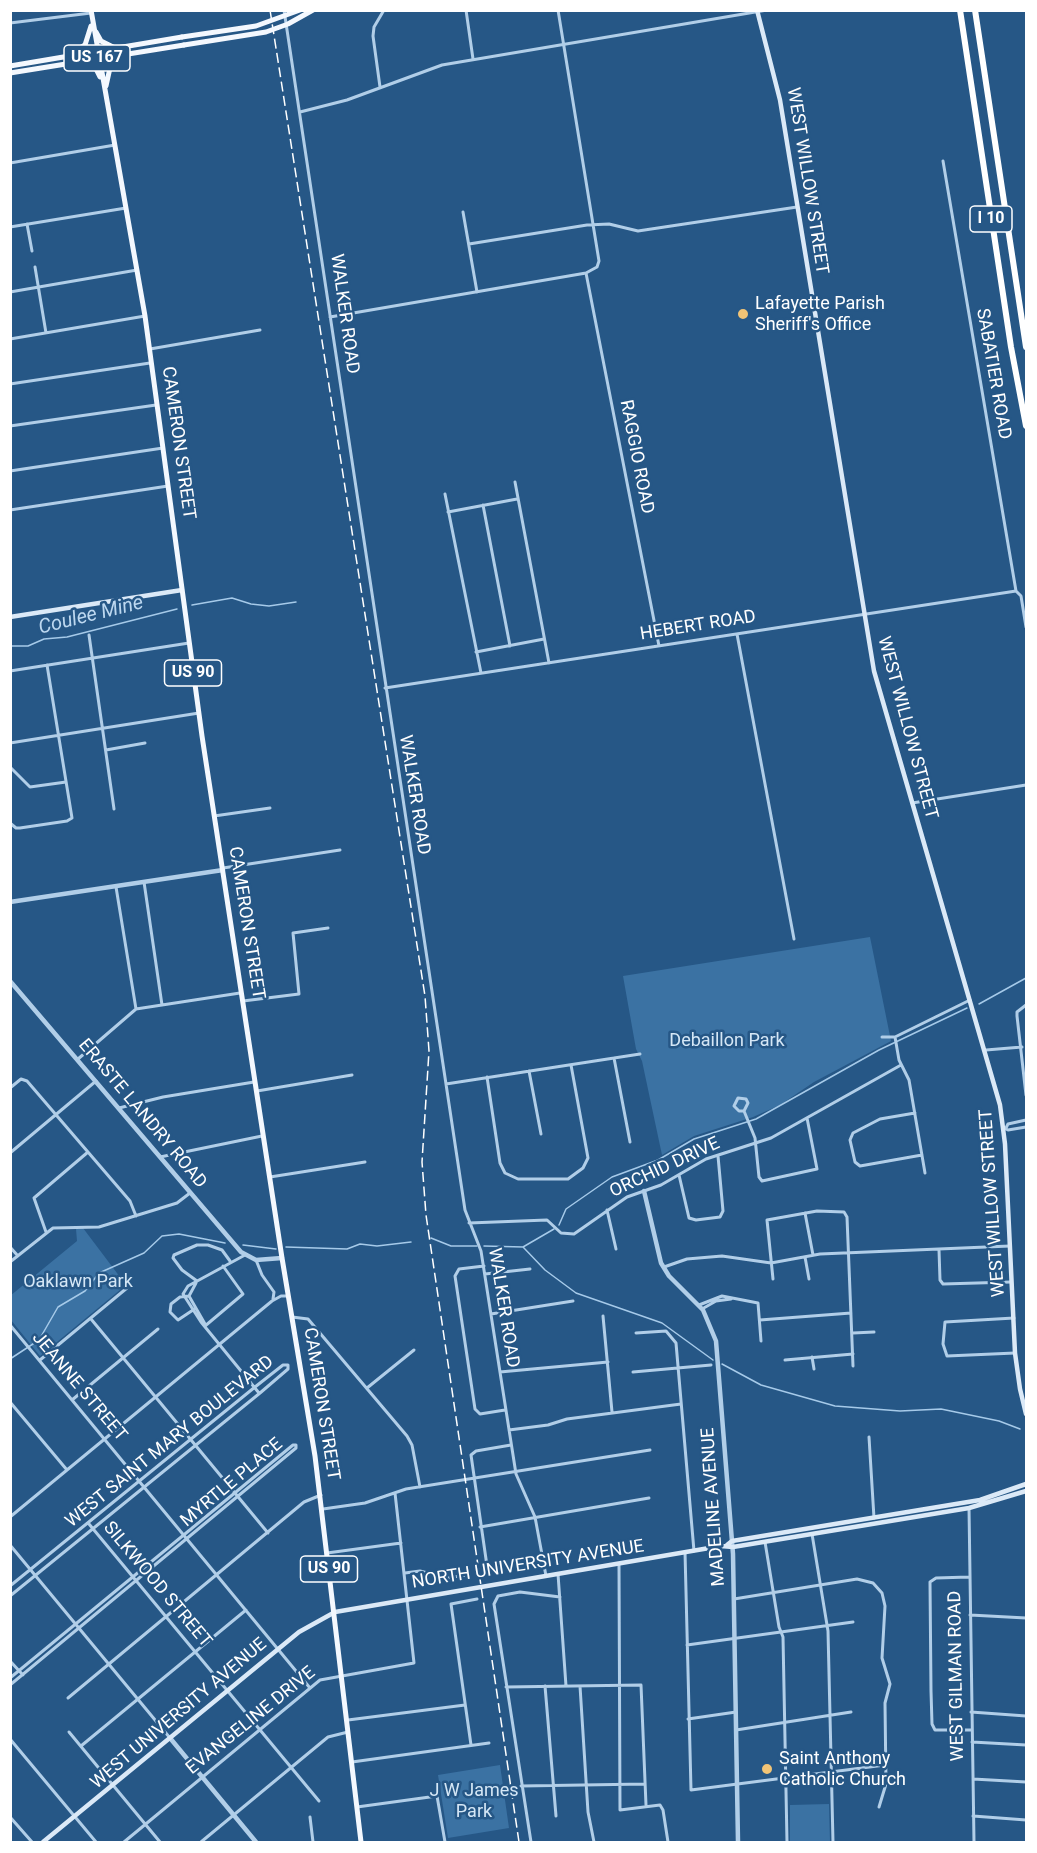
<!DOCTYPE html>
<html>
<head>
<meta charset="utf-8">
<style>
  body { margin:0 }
  #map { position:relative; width:1037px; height:1853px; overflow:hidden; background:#265786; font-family:Roboto,sans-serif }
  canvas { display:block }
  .frame { position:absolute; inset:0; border:12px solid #fff; pointer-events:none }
</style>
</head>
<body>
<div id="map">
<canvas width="1037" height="1853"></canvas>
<div class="frame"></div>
</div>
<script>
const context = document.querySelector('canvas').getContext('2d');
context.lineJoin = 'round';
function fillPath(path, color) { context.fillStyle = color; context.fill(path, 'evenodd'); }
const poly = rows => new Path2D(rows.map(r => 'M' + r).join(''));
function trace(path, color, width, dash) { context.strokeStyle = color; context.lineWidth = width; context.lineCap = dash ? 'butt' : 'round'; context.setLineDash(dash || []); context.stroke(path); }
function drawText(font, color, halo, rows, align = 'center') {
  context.font = font + ' Roboto,sans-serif'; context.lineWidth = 5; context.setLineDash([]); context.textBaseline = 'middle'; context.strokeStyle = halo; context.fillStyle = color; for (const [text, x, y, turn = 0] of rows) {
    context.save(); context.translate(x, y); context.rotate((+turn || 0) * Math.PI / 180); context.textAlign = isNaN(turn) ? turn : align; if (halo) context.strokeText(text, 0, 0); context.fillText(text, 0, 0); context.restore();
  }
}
fillPath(poly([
  [870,937,891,1041,814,1082,780,1105,753,1117,694,1136,662,1155,642,1061,636,1049,623,976],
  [83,1228,126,1285,40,1356,11,1320,10,1296,77,1241,76,1229],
  [500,1765,509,1828,448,1838,438,1775],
  [829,1804,830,1842,790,1842,790,1805]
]), '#3b72a3');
trace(poly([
  [192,605,232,598,251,604,269,606,296,602],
  [10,646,28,646,44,639,67,637,177,609],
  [979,1004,1026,978],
  [559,1225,566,1209,612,1177,658,1160,694,1139,756,1119,879,1050,967,1008],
  [431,1238,451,1246,477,1246],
  [243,1245,276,1249],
  [484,1246,523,1247,545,1270,576,1293,662,1323,713,1360],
  [286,1247,347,1249,360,1244,377,1246,411,1242],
  [523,1247,554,1229],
  [10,1359,39,1340,58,1307,85,1291,99,1273,144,1253,162,1236,179,1234,225,1243],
  [722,1364,761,1385,835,1406,900,1411,941,1409,999,1421,1020,1429]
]), '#a6cae9', 1.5);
trace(poly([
  [284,10,465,1210,481,1251,516,1474,535,1517,546,1576],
  [466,10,473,59],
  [10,23,91,13],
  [380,87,373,36,374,27,384,10],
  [300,112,347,100,442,65,767,10],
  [943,161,1016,591],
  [10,163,115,145],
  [463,212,477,292],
  [27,224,32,251],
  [10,227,126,208],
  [469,244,587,225,609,224,638,231,797,207],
  [35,267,46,333],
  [586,273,659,646],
  [10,292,137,270],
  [330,317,586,273,597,267,599,261,558,10],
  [10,339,145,316],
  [150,349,260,330],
  [10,384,150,363],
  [10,426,156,405],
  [10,471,163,448],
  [515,482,549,663],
  [445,494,481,673],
  [483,505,510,646],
  [10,510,168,486],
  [448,512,517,499],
  [1016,591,1021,596,1026,627],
  [737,634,794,939],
  [89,635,114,809],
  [476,652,544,639],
  [10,671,189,643],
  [385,688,1016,591],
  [10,743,199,713],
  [106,750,145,743],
  [10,767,30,787,66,782],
  [912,803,1026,785],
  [214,816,270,808],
  [10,823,16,828,20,828,67,821,72,818,47,665],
  [223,868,340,850],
  [144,882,162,1005],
  [116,887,136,1009],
  [243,1001,299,994,293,933,328,928],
  [1026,1005,1017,1012,1017,1016,1026,1095],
  [882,1037,895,1037,970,1000],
  [895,1037,899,1060,909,1080,925,1173],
  [986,1050,1022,1047],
  [614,1058,630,1142],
  [78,1059,136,1009,240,993],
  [529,1071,541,1134],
  [487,1077,500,1163,505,1173,518,1179,568,1179,583,1168,588,1158,571,1065],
  [446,1084,640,1054],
  [10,1088,21,1079,27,1081,130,1201,136,1216],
  [257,1091,352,1075],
  [119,1108,163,1097,254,1082],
  [744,1111,739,1111,734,1106,738,1098,746,1099,748,1103,744,1111,755,1138,759,1177,762,1181,817,1169,807,1118],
  [915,1113,880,1119,853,1133,850,1140,855,1162,860,1166,922,1155],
  [1004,1128,1008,1130,1026,1127],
  [1006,1128,1008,1124,1026,1120],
  [10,1153,96,1081],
  [160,1157,262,1136],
  [679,1175,689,1218,696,1220,720,1217,723,1211,718,1156],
  [270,1177,365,1162],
  [607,1210,616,1249],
  [805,1213,813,1255],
  [469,1223,547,1220,561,1233,574,1234,627,1197,661,1185,706,1159,771,1138,901,1065],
  [46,1232,34,1198,88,1152],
  [10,1247,18,1256],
  [939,1250,940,1280,943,1284,1011,1282],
  [245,1255,188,1286,183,1294,201,1322,259,1393],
  [805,1257,809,1279],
  [256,1260,262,1275,274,1292,273,1299],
  [10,1262,53,1228,99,1227,177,1203,190,1193],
  [484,1266,459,1269,455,1276,475,1409,480,1414,505,1410],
  [664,1267,687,1259,722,1256,771,1263,820,1254,1010,1246],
  [485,1274,530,1269],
  [773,1279,767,1220,817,1211,844,1212,847,1217,853,1366],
  [197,1281,182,1270,173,1258,174,1255,197,1245,208,1245,222,1250,230,1261],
  [196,1283,189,1296,205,1324],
  [189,1296,180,1297,171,1304,170,1312,178,1320,196,1308],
  [699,1305,722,1296,758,1303,761,1341],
  [702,1309,716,1301,731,1299],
  [491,1314,573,1301],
  [603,1316,612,1412],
  [292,1317,308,1319,407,1436,412,1445,420,1487],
  [1014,1318,945,1322,943,1344,947,1356,1015,1353],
  [91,1319,268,1533],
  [760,1320,851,1313],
  [10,1325,310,1688],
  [205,1326,243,1294,223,1266],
  [636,1333,666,1331,676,1343,694,1551],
  [853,1333,874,1332],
  [812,1357,814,1369],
  [40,1360,127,1288],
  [785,1360,853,1354],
  [500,1372,608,1362],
  [633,1372,711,1365],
  [367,1388,414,1350],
  [72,1400,158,1329],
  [10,1402,67,1470],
  [509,1430,548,1425,567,1419,681,1404],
  [869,1437,874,1518],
  [969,1508,974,1842],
  [323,1509,365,1503,406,1489,650,1450],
  [10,1517,272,1301,281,1296,288,1296],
  [89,1524,319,1801],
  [480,1527,649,1498],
  [812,1534,828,1631,833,1842],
  [765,1542,779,1627,783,1637,787,1842],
  [10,1545,170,1738],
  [685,1552,691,1790,885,1765],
  [327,1553,401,1543],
  [619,1564,620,1810,660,1805,663,1810,668,1842],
  [487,1566,471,1455,476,1451,511,1445],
  [405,1573,420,1571,447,1578,466,1575],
  [558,1574,566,1686],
  [969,1577,936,1578,930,1582,931,1691,932,1724,935,1730,972,1730],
  [10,1586,255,1387,283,1365,288,1365,288,1369,260,1393,10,1596],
  [734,1599,857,1579,873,1583,882,1593,885,1606,882,1658,890,1684,885,1703,886,1784,879,1807],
  [970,1615,1026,1618],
  [687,1645,853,1622],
  [10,1661,23,1675],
  [10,1678,293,1445,296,1445,296,1448,10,1685],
  [545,1686,556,1816],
  [580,1686,588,1812,594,1842],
  [506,1687,641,1685,646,1805],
  [68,1698,304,1502,321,1495],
  [971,1712,1026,1716],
  [688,1719,736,1712],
  [348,1720,465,1705],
  [736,1730,851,1712],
  [69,1732,160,1842],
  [10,1739,96,1842],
  [972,1742,1026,1745],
  [471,1745,451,1604,477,1599],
  [81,1746,246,1610],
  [352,1762,489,1743],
  [973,1779,1026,1782],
  [521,1786,645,1784],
  [357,1807,437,1796,445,1842],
  [973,1816,1026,1820],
  [10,1817,32,1842],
  [310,1817,313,1842],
  [124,1842,320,1680,414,1663,395,1493],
  [201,1842,328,1737,348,1732],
  [531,1842,494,1604,498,1596,520,1592,560,1597]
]), '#b1cee8', 3);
trace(poly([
  [10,902,223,870],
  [10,981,241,1252,256,1260,282,1258],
  [644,1191,661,1263,669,1276,703,1310,716,1341,733,1554,738,1842],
  [170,1738,256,1842]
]), '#b1cee8', 4.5);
trace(poly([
  [757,10,780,100,874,671,1000,1105,1005,1144,1015,1353,1020,1389,1026,1414],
  [10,617,182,590],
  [727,1545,732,1541,980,1500,1026,1484],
  [43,1842,299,1632,335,1612,721,1546,733,1547,969,1508,1026,1491]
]), '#dbe9f7', 4.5);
trace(poly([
  [91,10,145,316,202,736,282,1258,315,1456,361,1842],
  [96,32,101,41,113,47],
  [72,53,85,45,91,26],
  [85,61,95,67,100,77],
  [10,66,182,37],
  [10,73,184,45],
  [106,86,110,68,125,56]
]), '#f4f8fe', 5);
trace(poly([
  [960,10,1011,347,1026,426],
  [975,10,1026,347]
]), '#fff', 6);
trace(poly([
  [270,10,425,996,429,1051,422,1162,426,1215,519,1842]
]), '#fff', 1.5, [10, 4.5]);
trace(poly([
  [182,37,256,26,300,10],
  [184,45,266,32,288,24,313,10]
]), '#f4f8fe', 5);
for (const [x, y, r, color] of [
  [743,314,6,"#f1c476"],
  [767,1769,6,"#f1c476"]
]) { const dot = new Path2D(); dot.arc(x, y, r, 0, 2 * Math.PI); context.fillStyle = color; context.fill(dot); trace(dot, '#265786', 2); }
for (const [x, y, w] of [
  [97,58,66],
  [991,219,42],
  [193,673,57],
  [329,1569,57]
]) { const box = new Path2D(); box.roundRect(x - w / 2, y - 13, w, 26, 4.5); context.fillStyle = '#265786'; context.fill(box); trace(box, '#fff', 1.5); }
drawText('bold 16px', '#fff', null, [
  ["US 167",97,58],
  ["I 10",991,219],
  ["US 90",193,673],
  ["US 90",329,1569]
]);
drawText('18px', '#fff', '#265786', [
  ["WEST WILLOW STREET",807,181,81],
  ["WALKER ROAD",344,314,82],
  ["SABATIER ROAD",993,374,80],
  ["CAMERON STREET",178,443,82],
  ["RAGGIO ROAD",636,457,79],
  ["HEBERT ROAD",698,626,-9],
  ["WEST WILLOW STREET",907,728,75],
  ["WALKER ROAD",414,795,81],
  ["CAMERON STREET",246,923,81],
  ["ERASTE LANDRY ROAD",142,1114,50],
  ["ORCHID DRIVE",665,1168,-25],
  ["WEST WILLOW STREET",993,1203,-94],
  ["WALKER ROAD",503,1308,81],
  ["JEANNE STREET",79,1387,50],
  ["CAMERON STREET",321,1404,81],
  ["WEST SAINT MARY BOULEVARD",170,1442,-39],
  ["MYRTLE PLACE",232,1483,-40],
  ["MADELINE AVENUE",714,1507,-94],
  ["NORTH UNIVERSITY AVENUE",528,1565,-9],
  ["SILKWOOD STREET",157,1585,50],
  ["WEST GILMAN ROAD",957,1676,-91],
  ["WEST UNIVERSITY AVENUE",179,1714,-40],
  ["EVANGELINE DRIVE",251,1721,-39]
]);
drawText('18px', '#fff', '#265786', [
  ["Lafayette Parish",755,304],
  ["Sheriff's Office",755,325],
  ["Saint Anthony",779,1759],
  ["Catholic Church",779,1780]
], 'left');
drawText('18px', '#d5e7f6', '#265786', [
  ["Debaillon Park",727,1041],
  ["Oaklawn Park",78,1282],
  ["J W James",474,1791],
  ["Park",474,1812]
]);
drawText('italic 20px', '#bdd8f0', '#265786', [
  ["Coulee Mine",91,616,-14]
]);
</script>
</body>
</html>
